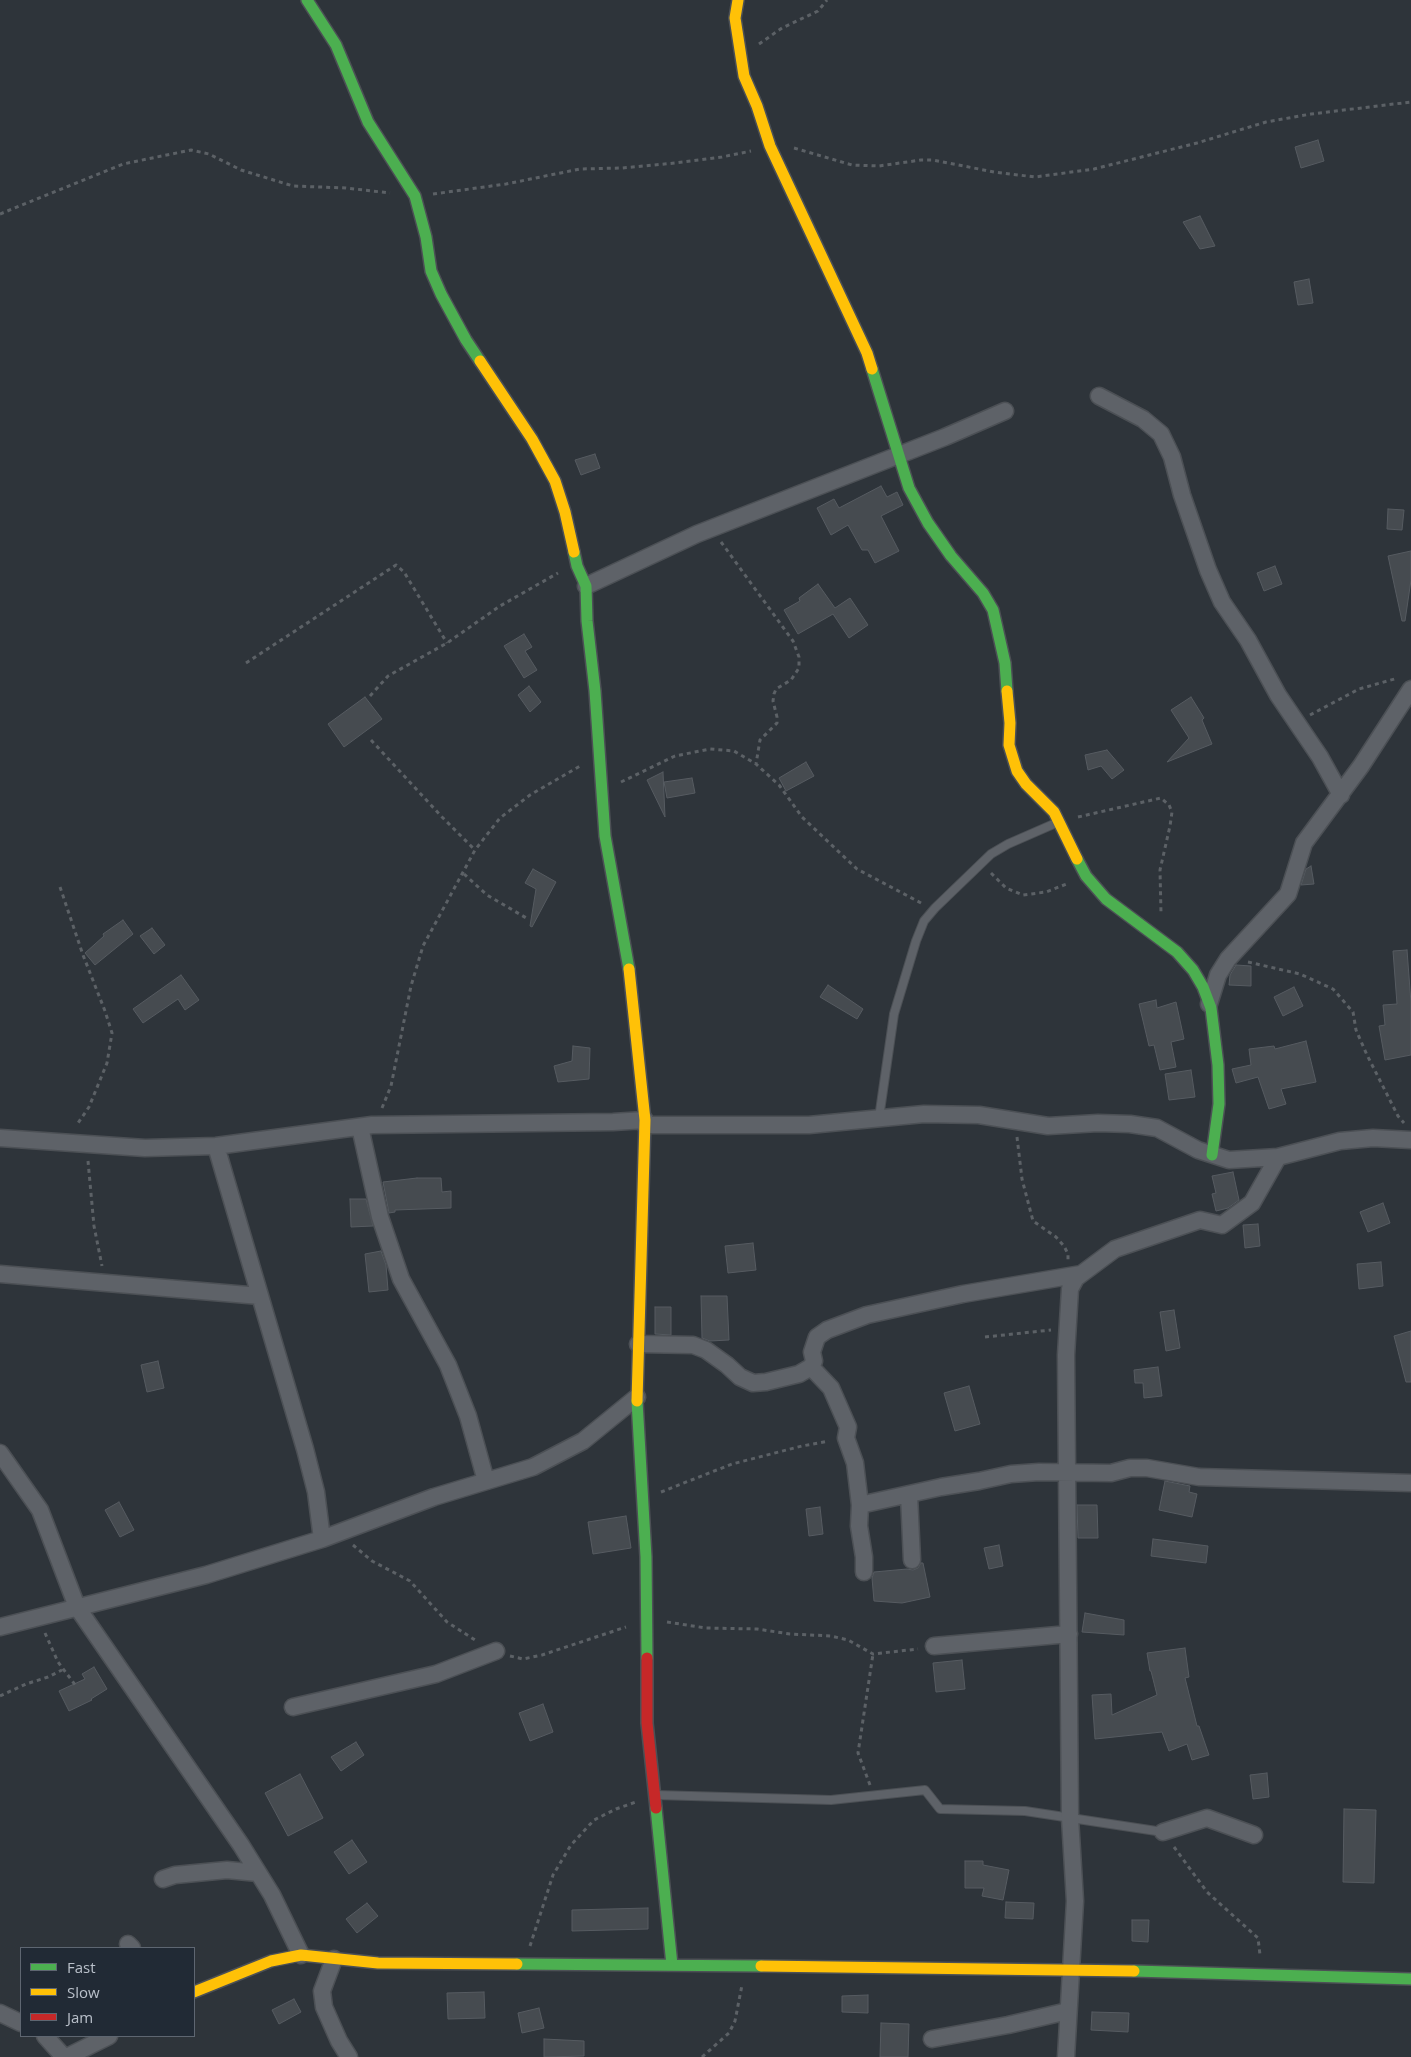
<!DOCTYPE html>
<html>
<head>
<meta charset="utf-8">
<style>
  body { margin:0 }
  #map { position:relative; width:1411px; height:2057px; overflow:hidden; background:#2e343a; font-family:"Open Sans",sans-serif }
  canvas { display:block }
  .legend { position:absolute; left:20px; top:1947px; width:175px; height:90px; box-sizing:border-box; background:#212a35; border:1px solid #5e6671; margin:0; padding:6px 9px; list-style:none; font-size:15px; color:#b9c0ca }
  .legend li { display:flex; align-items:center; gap:10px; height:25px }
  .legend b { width:25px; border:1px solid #5e6671 }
</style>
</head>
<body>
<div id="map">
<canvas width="1411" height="2057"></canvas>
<ul class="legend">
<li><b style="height:6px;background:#4caf50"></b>Fast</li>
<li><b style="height:6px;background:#ffc107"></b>Slow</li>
<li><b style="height:6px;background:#c62828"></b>Jam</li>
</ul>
</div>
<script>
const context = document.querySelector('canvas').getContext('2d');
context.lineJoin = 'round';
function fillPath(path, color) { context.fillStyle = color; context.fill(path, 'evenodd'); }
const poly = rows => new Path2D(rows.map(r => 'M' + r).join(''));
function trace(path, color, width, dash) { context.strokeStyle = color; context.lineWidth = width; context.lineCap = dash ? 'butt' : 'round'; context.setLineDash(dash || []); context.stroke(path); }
const building = poly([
  [1318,140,1324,161,1301,168,1295,147,1318,140],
  [1200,216,1215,246,1200,249,1183,222,1200,216],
  [1309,279,1313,303,1298,305,1294,282,1309,279],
  [595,454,600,468,581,475,575,460,595,454],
  [881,486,887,497,897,492,903,505,881,516,899,551,875,563,868,550,862,550,848,525,831,535,817,508,834,499,839,508,881,486],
  [1388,509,1404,510,1402,530,1387,529,1388,509],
  [1411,551,1411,580,1405,621,1402,621,1388,556,1411,551],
  [1275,566,1282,584,1264,591,1257,573,1275,566],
  [818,584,835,608,850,598,868,625,849,638,833,614,798,634,784,610,800,601,799,598,818,584],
  [524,634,532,647,525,651,537,670,524,678,504,646,524,634],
  [529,686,541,702,530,712,518,695,529,686],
  [365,697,382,719,344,747,328,724,365,697],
  [1191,697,1204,718,1202,720,1212,744,1167,762,1189,738,1171,710,1191,697],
  [1107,750,1124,770,1112,779,1101,766,1088,770,1085,755,1107,750],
  [806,762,814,776,786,791,779,778,806,762],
  [663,772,665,817,647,780,663,772],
  [692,778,695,793,667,798,664,782,692,778],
  [1311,866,1314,884,1301,885,1306,869,1311,866],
  [533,869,556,882,532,927,530,926,536,889,525,883,533,869],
  [123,920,133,934,95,965,85,953,104,936,103,934,123,920],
  [152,928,165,945,154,954,140,936,152,928],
  [1407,950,1411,1003,1411,1055,1385,1060,1379,1026,1385,1025,1383,1005,1397,1004,1393,951,1407,950],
  [1236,965,1251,966,1251,986,1229,985,1230,975,1236,965],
  [181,975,199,1000,185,1010,178,999,143,1023,133,1009,181,975],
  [828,985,863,1009,857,1019,820,997,828,985],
  [1294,987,1303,1006,1283,1016,1274,997,1294,987],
  [1156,1000,1157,1008,1176,1002,1184,1039,1171,1042,1176,1067,1160,1070,1154,1045,1149,1046,1139,1004,1156,1000],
  [1306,1041,1316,1082,1281,1089,1286,1104,1269,1109,1258,1077,1236,1083,1232,1069,1251,1065,1249,1049,1274,1046,1275,1049,1306,1041],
  [573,1046,590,1048,589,1079,558,1082,554,1066,572,1061,573,1046],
  [1191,1070,1195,1097,1169,1100,1165,1074,1191,1070],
  [1233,1172,1239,1200,1228,1208,1216,1211,1212,1194,1216,1193,1212,1176,1233,1172],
  [417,1178,441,1178,442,1192,451,1191,451,1208,395,1210,395,1212,389,1213,383,1182,417,1178],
  [350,1199,366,1199,373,1226,351,1227,350,1199],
  [1383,1203,1390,1223,1368,1232,1360,1212,1383,1203],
  [1258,1224,1260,1246,1245,1248,1243,1225,1258,1224],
  [753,1243,756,1270,728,1273,725,1246,753,1243],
  [381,1251,386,1265,388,1290,369,1292,365,1254,381,1251],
  [1381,1262,1383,1286,1359,1289,1357,1264,1381,1262],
  [701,1296,727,1296,729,1340,710,1341,702,1338,701,1296],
  [655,1307,671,1307,671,1335,655,1334,655,1307],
  [1174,1310,1180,1348,1166,1351,1160,1312,1174,1310],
  [1411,1331,1411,1382,1406,1382,1394,1336,1411,1331],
  [158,1361,164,1388,147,1392,141,1365,158,1361],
  [1158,1367,1162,1396,1144,1398,1143,1383,1135,1383,1134,1370,1158,1367],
  [969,1386,980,1424,955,1431,944,1393,969,1386],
  [1165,1481,1190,1486,1189,1492,1197,1494,1192,1517,1159,1510,1165,1481],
  [119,1502,134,1530,120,1537,105,1510,119,1502],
  [1077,1505,1097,1505,1098,1538,1078,1538,1077,1505],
  [820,1507,823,1534,809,1536,806,1509,820,1507],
  [626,1516,631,1548,593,1554,588,1522,626,1516],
  [1153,1539,1208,1546,1206,1563,1151,1556,1153,1539],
  [999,1545,1003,1566,989,1569,984,1548,999,1545],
  [921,1563,923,1563,930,1597,902,1603,874,1601,872,1578,874,1572,907,1569,913,1570,918,1568,921,1563],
  [1085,1613,1124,1620,1124,1635,1082,1632,1085,1613],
  [1185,1648,1189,1677,1185,1678,1197,1726,1199,1726,1209,1755,1192,1760,1187,1744,1169,1751,1162,1732,1095,1739,1092,1695,1111,1694,1112,1715,1157,1695,1151,1671,1150,1671,1147,1653,1185,1648],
  [962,1660,965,1689,936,1692,933,1663,962,1660],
  [94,1667,107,1689,91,1699,92,1700,69,1711,59,1691,85,1679,82,1674,94,1667],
  [543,1704,553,1732,530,1741,519,1713,543,1704],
  [356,1742,364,1755,341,1771,331,1757,356,1742],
  [1267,1773,1269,1797,1253,1799,1250,1775,1267,1773],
  [300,1774,323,1818,288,1836,265,1793,300,1774],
  [1344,1809,1376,1810,1374,1883,1343,1882,1344,1809],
  [352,1840,367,1862,349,1874,334,1852,352,1840],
  [965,1861,983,1861,983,1865,1009,1870,1003,1900,982,1896,984,1888,965,1888,965,1861],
  [1006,1902,1034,1903,1033,1919,1005,1918,1006,1902],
  [367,1903,378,1916,357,1933,346,1919,367,1903],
  [648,1908,648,1929,572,1931,572,1910,648,1908],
  [1132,1920,1149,1920,1148,1942,1132,1941,1132,1920],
  [484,1992,485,2018,448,2019,447,1993,484,1992],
  [868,1995,868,2013,842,2012,842,1996,868,1995],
  [294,1999,301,2012,279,2024,272,2010,294,1999],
  [539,2008,544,2028,522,2033,518,2013,539,2008],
  [1092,2012,1129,2013,1128,2032,1091,2030,1092,2012],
  [881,2023,909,2024,908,2057,880,2057,881,2023],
  [544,2039,584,2041,584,2056,544,2057,544,2039]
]);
fillPath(building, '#464b50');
trace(building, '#565b61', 1);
const lane = poly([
  [879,1118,894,1014,916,941,924,921,935,908,991,854,1008,844,1056,823],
  [656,1795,831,1800,925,1790,940,1809,1025,1811,1163,1832]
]);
const street = poly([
  [1099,396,1143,419,1161,434,1172,457,1182,495,1208,570,1222,602,1248,640,1278,695,1320,757,1341,795],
  [586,586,697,534,945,437,1005,411],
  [1209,1004,1218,975,1228,959,1288,894,1304,843,1361,766,1411,689],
  [645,1125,809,1125,924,1114,979,1115,1048,1126,1098,1123,1130,1124,1157,1128,1198,1150,1229,1160,1278,1157,1340,1141,1373,1138,1411,1140],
  [360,1127,380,1217,401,1279,448,1365,468,1416,486,1481],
  [0,1138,145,1148,216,1146,372,1125,613,1122,645,1120],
  [216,1146,305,1449,316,1492,322,1539],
  [0,1274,260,1296],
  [638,1344,693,1345,706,1350,727,1365,740,1377,753,1383,766,1382,799,1374,811,1367,814,1361,812,1352,817,1337,827,1330,867,1315,963,1294,1081,1274],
  [811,1367,831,1388,848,1427,846,1438,855,1463,860,1505,859,1526,864,1557,864,1572],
  [0,1453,40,1510,77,1607,241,1845,272,1895,301,1955],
  [909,1495,912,1560],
  [860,1505,941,1487,979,1481,1011,1474,1039,1472,1111,1473,1130,1468,1147,1468,1199,1477,1411,1483],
  [0,1627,206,1575,322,1539,434,1497,533,1467,583,1441,637,1397],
  [934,1646,1069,1634],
  [293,1707,436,1674,496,1651],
  [1163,1832,1207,1818,1254,1835],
  [163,1879,175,1875,227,1870,258,1873],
  [128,1944,132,1948],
  [334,1959,322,1991,324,2007,339,2041,349,2057],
  [0,2013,21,2023],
  [45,2036,64,2057],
  [932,2039,1008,2025,1068,2011],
  [67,2057,109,2036],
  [1066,2057,1075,1901,1070,1818,1066,1355,1070,1289,1076,1278,1115,1249,1200,1220,1222,1225,1252,1203,1278,1157]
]);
const fast = poly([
  [307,0,336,45,368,122,415,196,426,237,431,271,441,294,466,340,480,361],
  [872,369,909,488,928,523,951,556,983,593,993,610,1005,663,1007,691],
  [574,552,577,566,586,586,587,621,595,691,605,836,629,969],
  [1077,859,1086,876,1106,899,1177,952,1193,970,1203,987,1211,1008,1218,1065,1219,1104,1212,1155],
  [637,1401,646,1557,647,1658],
  [656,1808,672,1965],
  [517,1964,761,1966],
  [1134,1971,1411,1979]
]);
const slow = poly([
  [738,0,735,18,744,76,757,106,770,146,867,353,872,369],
  [480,361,532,439,555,481,565,512,574,552],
  [1007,691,1010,723,1009,745,1017,771,1026,784,1054,812,1077,859],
  [629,969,645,1120,637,1401],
  [761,1966,1134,1971],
  [194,1992,271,1961,301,1955,378,1963,517,1964]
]);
const jam = poly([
  [647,1658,647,1723,656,1808]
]);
trace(lane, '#4c5055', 10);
trace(street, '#4c5055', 19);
trace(fast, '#4c5055', 14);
trace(slow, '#4c5055', 14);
trace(jam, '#4c5055', 14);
trace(poly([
  [759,44,782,28,818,11,827,0],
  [794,148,852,165,879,166,921,160,933,160,994,172,1035,177,1094,169,1197,143,1266,122,1311,114,1411,102],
  [433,194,506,184,580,169,622,168,675,163,722,157,751,151],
  [0,214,123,164,191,150,209,154,241,170,293,186,346,188,390,193],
  [721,542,793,641,799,657,799,668,791,680,776,689,774,694,773,701,777,717,777,723,760,740,756,764],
  [246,663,396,565,404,572,447,643],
  [370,696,388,676,447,643,500,606,558,573],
  [1310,715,1359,689,1398,678],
  [371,740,442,817,475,850],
  [621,782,675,756,710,749,734,751,756,764,779,785,802,817,857,869,923,904],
  [1078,817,1161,798,1169,805,1172,812,1170,826,1160,870,1161,913],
  [991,873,1006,888,1023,895,1046,892,1069,883],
  [464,874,487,895,528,919],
  [60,887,83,955,105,1011,112,1033,107,1063,89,1107,76,1126],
  [1248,962,1300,974,1333,989,1353,1012,1356,1030,1367,1055,1398,1116,1404,1123],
  [382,1108,391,1086,411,986,423,946,475,850,500,818,530,795,580,766],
  [1017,1137,1022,1179,1033,1221,1056,1237,1064,1246,1068,1254,1068,1260],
  [88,1161,94,1226,102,1266],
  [985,1337,1051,1330],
  [661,1492,732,1464,802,1446,829,1441],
  [353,1545,372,1561,410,1581,447,1622,475,1640],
  [667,1622,706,1628,757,1629,790,1634,831,1636,848,1640,873,1654,918,1649],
  [45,1633,58,1662,76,1686],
  [510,1656,523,1659,542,1655,626,1627],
  [0,1696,26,1684,48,1677,62,1670],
  [870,1785,858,1753,873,1654],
  [1174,1847,1207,1892,1258,1938,1260,1955],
  [530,1946,553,1875,571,1845,594,1820,616,1809,636,1802],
  [702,2057,729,2033,735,2021,742,1985]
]), '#5c6166', 3, [4, 4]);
trace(lane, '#5e6268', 8);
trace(street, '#5e6268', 16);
trace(fast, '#4caf50', 11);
trace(slow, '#ffc107', 11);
trace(jam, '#c62828', 11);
</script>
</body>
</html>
